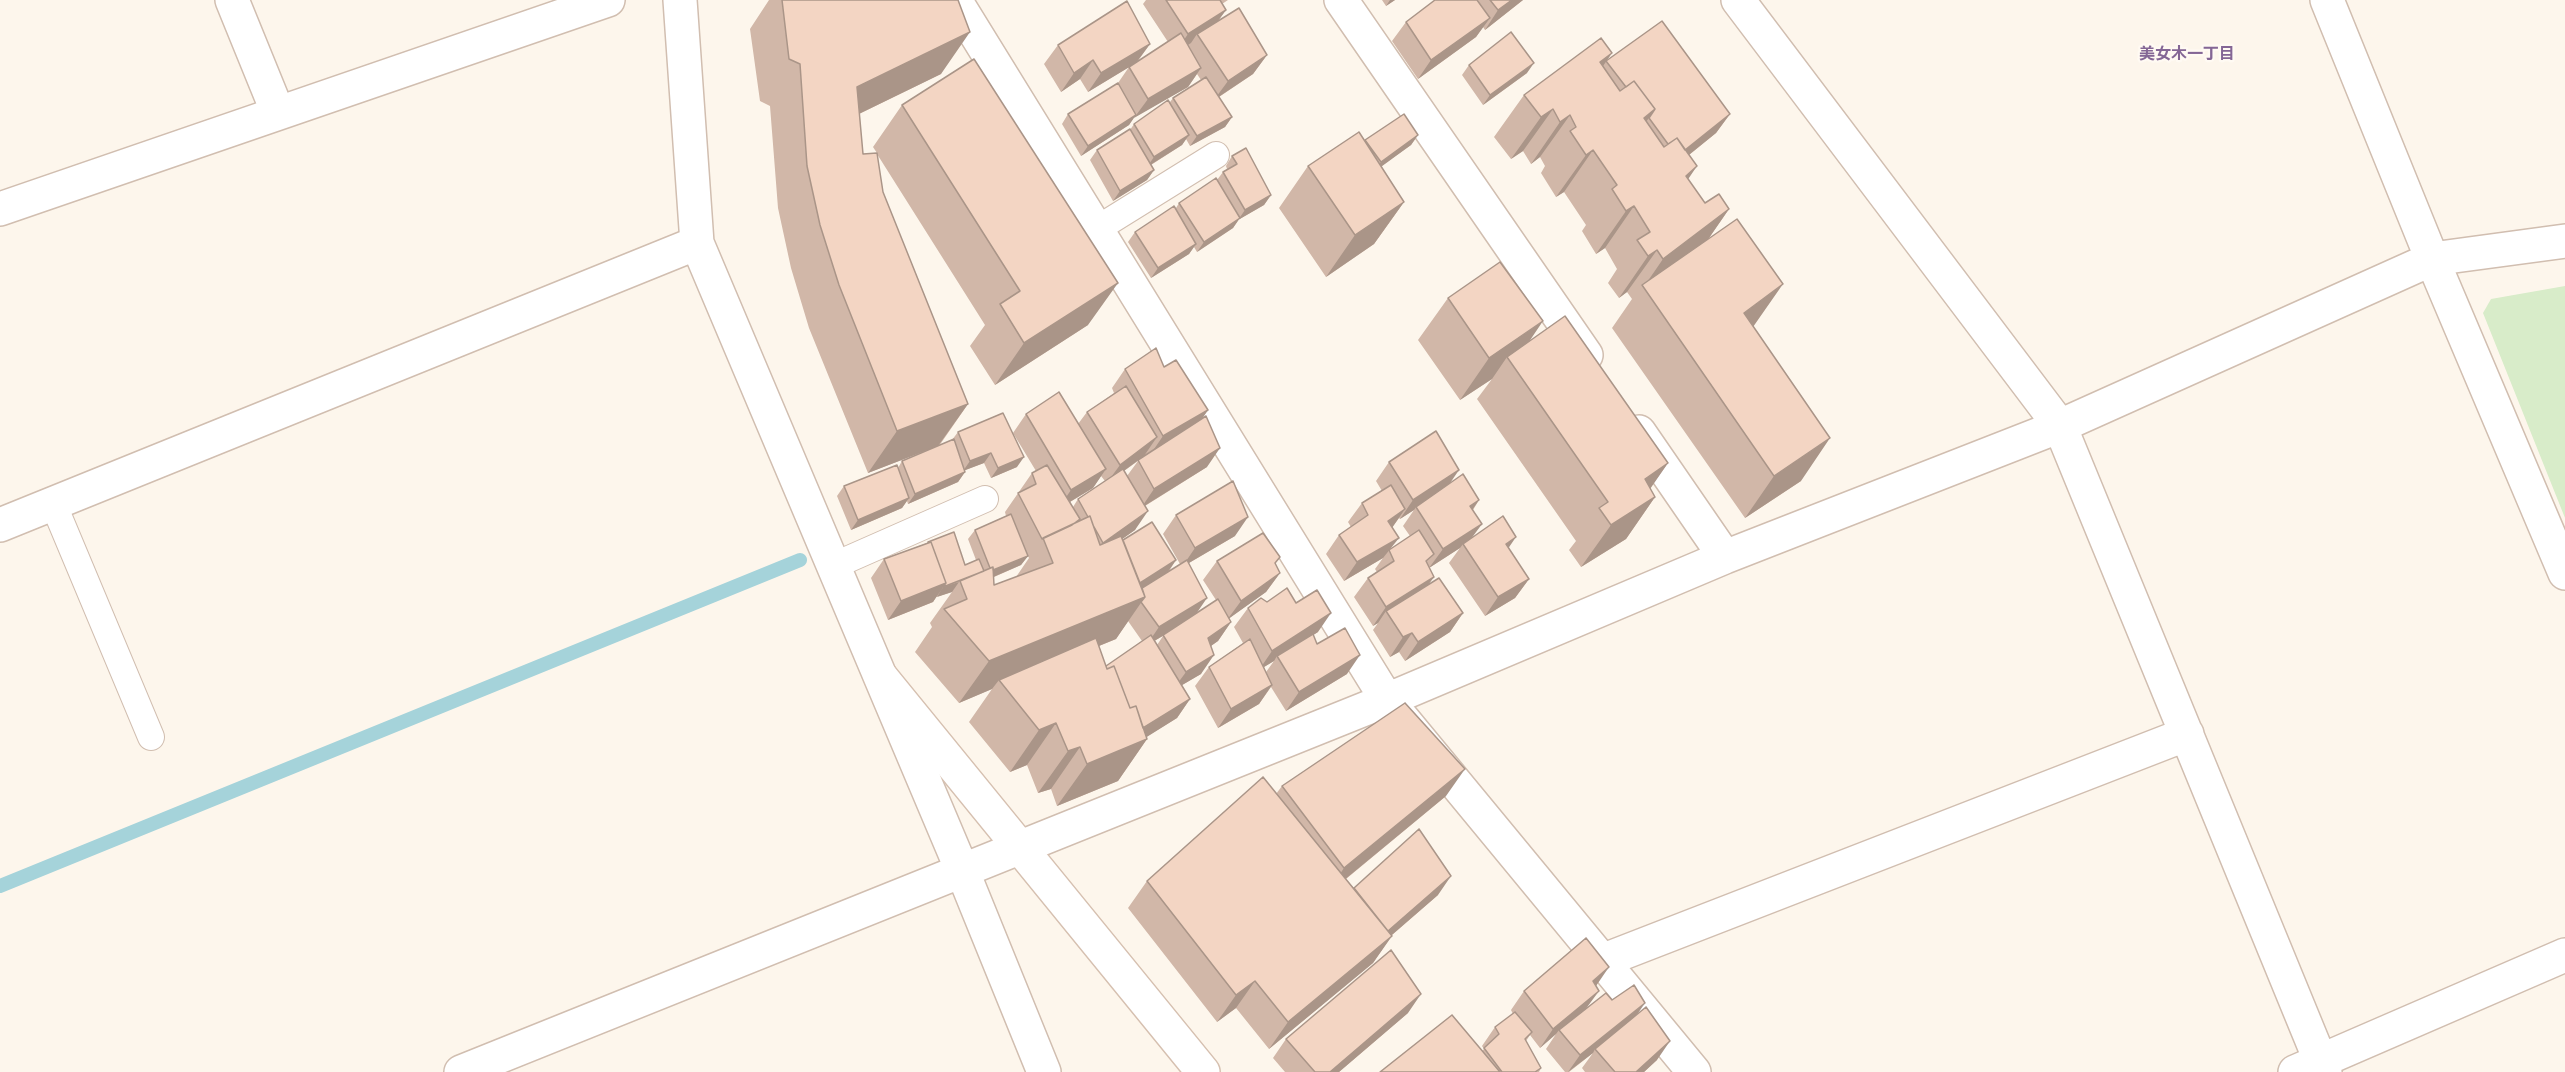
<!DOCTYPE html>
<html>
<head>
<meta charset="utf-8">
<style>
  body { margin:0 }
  canvas { display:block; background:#fdf6ec }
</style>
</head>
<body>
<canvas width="2565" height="1072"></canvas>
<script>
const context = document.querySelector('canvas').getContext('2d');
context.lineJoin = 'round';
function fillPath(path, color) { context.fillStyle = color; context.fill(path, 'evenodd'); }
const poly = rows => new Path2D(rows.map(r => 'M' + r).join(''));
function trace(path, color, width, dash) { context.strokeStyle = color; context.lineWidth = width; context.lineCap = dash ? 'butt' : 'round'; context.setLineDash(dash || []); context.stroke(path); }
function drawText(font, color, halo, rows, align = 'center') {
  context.font = font + ' "Source Sans 3","Noto Sans JP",sans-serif'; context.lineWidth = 4.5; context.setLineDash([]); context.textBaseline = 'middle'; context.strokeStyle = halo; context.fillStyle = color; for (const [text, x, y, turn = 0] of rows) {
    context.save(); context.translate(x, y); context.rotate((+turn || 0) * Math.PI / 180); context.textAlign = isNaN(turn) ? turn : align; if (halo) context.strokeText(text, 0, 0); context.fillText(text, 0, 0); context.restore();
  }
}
fillPath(poly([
  [2565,286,2565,518,2483,313,2491,299]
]), '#d8ecc9');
trace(poly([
  [0,886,800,560]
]), '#a5d3da', 14);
const lane = poly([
  [1097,229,1216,155],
  [53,503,151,737],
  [833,566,985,499]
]);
const street = poly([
  [232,0,278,113],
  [680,0,697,243,962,870,1044,1072],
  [955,0,1387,700,1694,1072],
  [1341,0,1586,355],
  [1738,0,2060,426,2325,1072],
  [2327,0,2432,259,2565,573],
  [0,209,608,0],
  [1639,432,1725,557],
  [0,525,697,243],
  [1602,961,2187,734],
  [461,1072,1387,700,1725,557,2060,426,2432,259,2565,241],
  [2295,1072,2565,955]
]);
const secondary = poly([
  [881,677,1203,1072]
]);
trace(lane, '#d1beb0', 28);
trace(street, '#d1beb0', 36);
trace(secondary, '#d6c0b0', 36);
trace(lane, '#fff', 26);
trace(street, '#fff', 33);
trace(secondary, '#fff', 33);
fillPath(poly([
  [769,0,958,0,941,74,859,114,863,154,877,153,873,147,902,105,1088,325,995,385,970,346,985,325,877,154,883,192,968,404,939,446,952,440,958,432,1013,433,1026,414,1078,424,1087,412,1114,393,1112,388,1125,369,1164,367,1208,410,1201,420,1207,467,1145,506,1135,530,1122,539,1176,560,1169,571,1180,564,1163,534,1176,515,1235,536,1189,563,1197,613,1216,600,1203,580,1217,561,1275,564,1280,573,1266,592,1229,618,1231,622,1218,641,1211,646,1201,674,1182,685,1190,699,1177,718,1146,737,1147,739,1118,781,1057,806,1051,789,1038,793,1027,765,1010,772,969,722,992,689,959,703,915,652,932,627,930,623,952,592,936,597,933,602,888,620,871,578,884,559,927,543,928,542,965,565,976,560,968,539,975,530,1006,516,1005,512,1032,473,1036,471,1013,433,1017,467,991,478,984,463,965,470,965,472,958,482,908,504,907,501,902,508,851,530,837,496,844,486,898,468,902,461,935,447,868,473,809,328,791,268,778,208,770,106,760,101,750,29],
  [1138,461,1127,476,1124,471],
  [1101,476,1105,481,1078,499,1073,507,1070,502,1093,488],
  [1028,556,1029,558,1016,577,994,585,994,577,1021,565],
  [1128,621,1142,641,1106,666,1099,646,1116,639],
  [1163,636,1157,645,1154,641],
  [1146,0,1228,0,1222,4,1226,10,1218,21,1267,55,1253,74,1219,97,1232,117,1225,127,1190,146,1186,139,1182,145,1151,165,1154,170,1147,180,1113,201,1090,160,1097,150,1130,130,1134,124,1170,102,1173,98,1201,80,1197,74,1188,87,1134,117,1129,125,1081,156,1062,124,1068,114,1118,83,1129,67,1088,92,1080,79,1061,92,1044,64,1058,45,1150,44,1137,62,1168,42,1143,4],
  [1382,0,1395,0,1386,6],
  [1435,0,1523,0,1485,30,1483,27,1476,37,1418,79,1392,41,1406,22],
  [1612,53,1606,61,1730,114,1716,133,1689,155,1688,179,1705,203,1729,209,1709,238,1753,327,1801,481,1745,518,1612,328,1632,299,1627,292,1619,298,1608,283,1617,269,1605,248,1596,254,1582,231,1586,225,1564,192,1556,197,1541,173,1545,166,1540,157,1531,164,1523,151,1511,159,1494,137,1524,95],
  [1469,65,1527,73,1483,105,1462,75],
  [1418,135,1411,145,1381,166,1404,202,1374,244,1326,277,1279,208,1308,166,1365,141],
  [1232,156,1271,195,1264,205,1238,220,1233,228,1197,252,1194,247,1189,254,1151,278,1128,242,1135,232,1176,208,1179,203,1217,180,1223,172,1227,169,1226,166],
  [1448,298,1530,340,1668,463,1650,488,1655,497,1626,539,1581,567,1569,550,1576,541,1477,399,1492,379,1460,400,1418,340],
  [1389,462,1449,484,1479,500,1473,510,1472,538,1508,548,1529,579,1515,598,1485,616,1449,563,1460,548,1429,568,1434,577,1428,584,1463,613,1450,632,1405,661,1399,652,1390,657,1373,630,1378,623,1373,626,1354,597,1368,578,1377,572,1375,569,1383,558,1344,581,1326,554,1339,535,1351,527,1348,522,1362,503,1382,491,1376,481],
  [1414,510,1403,526,1410,536,1391,549,1392,527,1399,518,1400,519],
  [1267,602,1296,603,1318,632,1313,635,1317,644,1347,674,1286,711,1271,687,1259,704,1218,728,1195,686,1209,667,1243,643,1234,627,1248,608],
  [1274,661,1266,672,1264,667],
  [1282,786,1446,796,1346,879,1354,888,1438,895,1392,935,1373,963,1269,1049,1236,1008,1217,1022,1128,908,1147,881,1276,794],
  [1596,986,1586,1009,1612,1000,1636,1016,1657,1060,1644,1072,1585,1072,1582,1068,1593,1053,1569,1072,1565,1072,1546,1049,1556,1034,1540,1048,1530,1035,1526,1041,1541,1068,1539,1072,1380,1072,1482,1051,1484,1049,1482,1046,1495,1027,1513,1014,1511,1010,1524,991],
  [1408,1013,1339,1072,1285,1072,1273,1058,1286,1039]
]), '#d1b7a8');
fillPath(poly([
  [1390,0,1395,0,1386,6],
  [1512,0,1523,0,1485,30,1498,10],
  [1226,10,1212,29,1197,34,1191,43,1175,53,1188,34],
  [1490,18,1476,37,1418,79,1431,60],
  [970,32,941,74,828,129,857,87],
  [1150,44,1136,63,1088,92,1101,73],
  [1612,53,1583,95,1600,62],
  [1267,55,1253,74,1214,100,1228,81],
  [1093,60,1080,79,1061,92,1074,73],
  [1534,63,1527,73,1483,105,1490,95],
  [1201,68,1188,87,1134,118,1148,99],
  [1553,109,1523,151,1511,159,1541,117],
  [1655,109,1626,151,1644,118],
  [1730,114,1716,133,1664,175,1677,156],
  [1136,115,1129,125,1081,156,1088,146],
  [1570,115,1540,157,1531,164,1560,122],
  [1232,117,1225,127,1190,146,1197,136],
  [1189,135,1182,145,1147,167,1154,157],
  [1418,135,1411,145,1374,172,1381,162],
  [1593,150,1564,192,1556,197,1586,155],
  [1697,166,1668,209,1686,176],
  [1154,170,1147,180,1113,201,1120,191],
  [1271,195,1264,205,1238,220,1245,210],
  [1404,202,1374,244,1326,277,1355,235],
  [1634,206,1605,248,1596,254,1626,211],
  [1729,209,1700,251,1643,288,1663,259],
  [1240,218,1233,228,1197,252,1204,242],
  [1196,244,1189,254,1151,278,1158,268],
  [1657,250,1627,292,1619,298,1648,256],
  [1118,283,1088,325,995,385,1024,343],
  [1783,284,1753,327,1744,313],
  [1543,321,1514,364,1507,357,1492,379,1460,400,1489,358],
  [968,404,938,446,868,473,897,431],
  [1208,410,1195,429,1150,455,1163,436],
  [1157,437,1144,456,1106,484,1120,465],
  [1830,438,1801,481,1745,518,1774,476],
  [1220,448,1207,467,1141,508,1154,489],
  [991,453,984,463,963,471,970,461],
  [1024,457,1017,467,991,478,998,468],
  [1668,463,1639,505,1645,479],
  [1106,469,1093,488,1058,509,1071,490],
  [1459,470,1446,489,1416,507,1414,510,1400,519,1413,500],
  [965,472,958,482,908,504,915,494],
  [1655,497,1626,539,1581,567,1611,525],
  [909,498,902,508,851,530,858,520],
  [1479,500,1466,519,1470,506],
  [1405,509,1392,528,1388,521],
  [1148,511,1135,530,1090,562,1103,543],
  [1248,517,1235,536,1182,567,1195,548],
  [1482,524,1468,543,1463,544,1460,548,1429,568,1443,549],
  [1516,537,1503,556,1506,544],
  [1399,538,1383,558,1344,581,1357,562],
  [1028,556,1021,565,984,581,991,571],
  [1176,560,1163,579,1137,595,1132,587],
  [1280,573,1266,592,1227,620,1241,601],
  [1434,577,1420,596,1386,611,1378,623,1373,626,1386,607],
  [1529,579,1515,598,1485,616,1498,597],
  [959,582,952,592,937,597,943,587],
  [946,583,933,602,888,620,901,601],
  [1145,597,1116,639,1003,685,999,680,992,689,959,703,989,661],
  [1207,598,1194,617,1146,646,1159,627],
  [1331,613,1318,632,1278,658,1277,656,1274,661,1259,670,1272,651],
  [1463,613,1450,632,1405,661,1418,642],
  [1231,622,1218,641,1195,657,1208,638],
  [1412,633,1399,652,1390,657,1403,637],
  [1214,655,1201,674,1172,691,1186,672],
  [1360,655,1347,674,1286,711,1299,692],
  [1272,685,1259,704,1218,728,1231,709],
  [1190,699,1177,718,1134,745,1147,739,1118,781,1057,806,1087,764],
  [1056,723,1027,765,1010,772,1039,730],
  [1080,747,1051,789,1038,793,1068,751],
  [1465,769,1446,796,1326,895,1344,868],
  [1451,876,1438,895,1371,953,1384,934],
  [1392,936,1373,963,1269,1049,1288,1022],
  [1609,967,1596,986,1593,981],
  [1255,981,1236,1008,1217,1022,1236,995],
  [1599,991,1585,1010,1559,1030,1556,1034,1540,1048,1553,1029],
  [1421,994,1408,1013,1339,1072,1330,1072],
  [1645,1003,1632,1022,1595,1049,1593,1053,1568,1072,1580,1055],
  [1670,1041,1657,1060,1644,1072,1636,1072]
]), '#aa9588');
const building = poly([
  [782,0,958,0,970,32,857,87,863,154,877,153,883,192,968,404,897,431,839,285,820,225,807,166,800,64,789,59,782,0],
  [1166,0,1220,0,1226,10,1188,34,1166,0],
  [1435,0,1477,0,1490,18,1431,60,1406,22,1435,0],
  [1490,0,1512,0,1498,10,1490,0],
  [1127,1,1150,44,1101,73,1093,60,1074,73,1058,45,1127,1],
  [1239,8,1267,55,1228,81,1197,34,1239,8],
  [1662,21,1730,114,1685,150,1677,138,1668,144,1649,118,1655,109,1634,81,1626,87,1606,61,1662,21],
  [1511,32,1534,63,1490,95,1469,65,1511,32],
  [1181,33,1201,68,1148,99,1129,67,1181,33],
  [1601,38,1612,53,1600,62,1620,91,1634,81,1655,109,1644,118,1664,147,1677,138,1697,166,1686,176,1705,203,1719,194,1729,209,1663,259,1657,250,1648,256,1637,240,1650,232,1634,206,1626,211,1612,189,1617,185,1593,150,1586,155,1570,131,1576,127,1570,115,1560,122,1553,109,1541,117,1524,95,1601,38],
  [974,59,1118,283,1024,343,1000,304,1020,291,902,105,974,59],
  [1206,77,1232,117,1197,136,1173,98,1206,77],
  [1118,83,1136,115,1088,146,1068,114,1118,83],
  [1168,100,1189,135,1154,157,1134,124,1168,100],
  [1404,114,1418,135,1381,162,1365,140,1404,114],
  [1130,129,1154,170,1120,191,1097,150,1130,129],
  [1359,132,1404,202,1355,235,1308,166,1359,132],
  [1246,148,1271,195,1245,210,1223,172,1237,164,1232,156,1246,148],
  [1216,178,1240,218,1204,242,1179,203,1216,178],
  [1174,206,1196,244,1158,268,1135,232,1174,206],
  [1737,219,1783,284,1744,313,1830,438,1774,476,1642,285,1737,219],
  [1500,262,1543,321,1489,358,1448,298,1500,262],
  [1565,316,1668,463,1645,479,1655,497,1611,525,1599,508,1608,502,1507,357,1565,316],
  [1156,348,1164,367,1176,360,1208,410,1163,436,1125,369,1156,348],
  [1126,386,1157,437,1120,465,1087,412,1126,386],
  [1059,392,1106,469,1071,490,1026,414,1059,392],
  [1003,413,1024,457,998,468,991,453,970,461,958,432,1003,413],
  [1206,416,1220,448,1154,489,1138,460,1206,416],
  [1436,431,1459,470,1413,500,1389,462,1436,431],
  [954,439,965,472,915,494,902,461,954,439],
  [897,465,909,498,858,520,844,486,897,465],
  [1047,465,1080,519,1072,525,1042,539,1018,493,1036,484,1032,473,1047,465],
  [1123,469,1148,511,1103,543,1093,525,1090,516,1088,517,1078,499,1123,469],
  [1463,474,1479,500,1470,506,1482,524,1443,549,1416,507,1463,474],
  [1233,481,1248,517,1195,548,1176,515,1233,481],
  [1391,485,1405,509,1388,521,1399,538,1357,562,1339,535,1368,515,1362,503,1391,485],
  [1011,514,1028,556,993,570,993,567,990,568,975,530,1011,514],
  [1090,516,1100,545,1121,536,1145,597,989,661,944,609,967,599,960,581,993,567,994,585,1053,563,1043,538,1090,516],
  [1503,516,1516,537,1506,544,1529,579,1498,597,1463,544,1503,516],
  [1152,522,1176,560,1140,583,1123,540,1152,522],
  [1419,530,1434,554,1426,561,1434,577,1386,607,1368,578,1394,561,1389,550,1419,530],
  [954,532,965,565,979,559,984,571,943,587,946,583,931,542,928,543,928,542,954,532],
  [1263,533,1280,557,1275,563,1280,573,1241,601,1217,561,1263,533],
  [931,542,946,583,901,601,884,559,931,542],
  [1187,560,1207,598,1159,627,1141,602,1145,597,1142,588,1187,560],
  [1439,578,1463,613,1418,642,1412,633,1403,637,1386,611,1439,578],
  [1287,588,1296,603,1317,590,1331,613,1272,651,1248,608,1261,598,1267,602,1287,588],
  [1218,599,1231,622,1208,638,1214,655,1186,672,1163,635,1218,599],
  [1345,628,1360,655,1299,692,1277,656,1313,634,1317,644,1345,628],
  [1151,635,1190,699,1143,728,1136,706,1130,708,1114,666,1107,669,1106,666,1151,635],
  [1096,638,1107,669,1114,666,1130,708,1136,706,1147,739,1087,764,1080,747,1068,751,1056,723,1039,730,999,680,1096,638],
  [1250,639,1272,685,1231,709,1209,667,1250,639],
  [1405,703,1465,769,1344,868,1282,786,1405,703],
  [1263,777,1392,936,1288,1022,1255,981,1236,995,1147,881,1263,777],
  [1419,829,1451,876,1388,931,1354,888,1419,829],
  [1586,938,1609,967,1593,981,1599,991,1553,1029,1524,991,1586,938],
  [1391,950,1421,994,1330,1072,1315,1072,1286,1039,1391,950],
  [1634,985,1645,1003,1580,1055,1559,1030,1606,993,1612,1000,1634,985],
  [1646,1007,1670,1041,1636,1072,1615,1072,1595,1049,1646,1007],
  [1515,1012,1532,1032,1525,1039,1541,1068,1535,1072,1502,1072,1484,1048,1499,1034,1495,1027,1515,1012],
  [1452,1015,1500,1072,1380,1072,1452,1015]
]);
fillPath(building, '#f3d5c3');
trace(building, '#aa9588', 1.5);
drawText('bold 16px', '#846695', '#fffaf3', [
  ["美女木一丁目",2187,55]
]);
</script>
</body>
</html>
